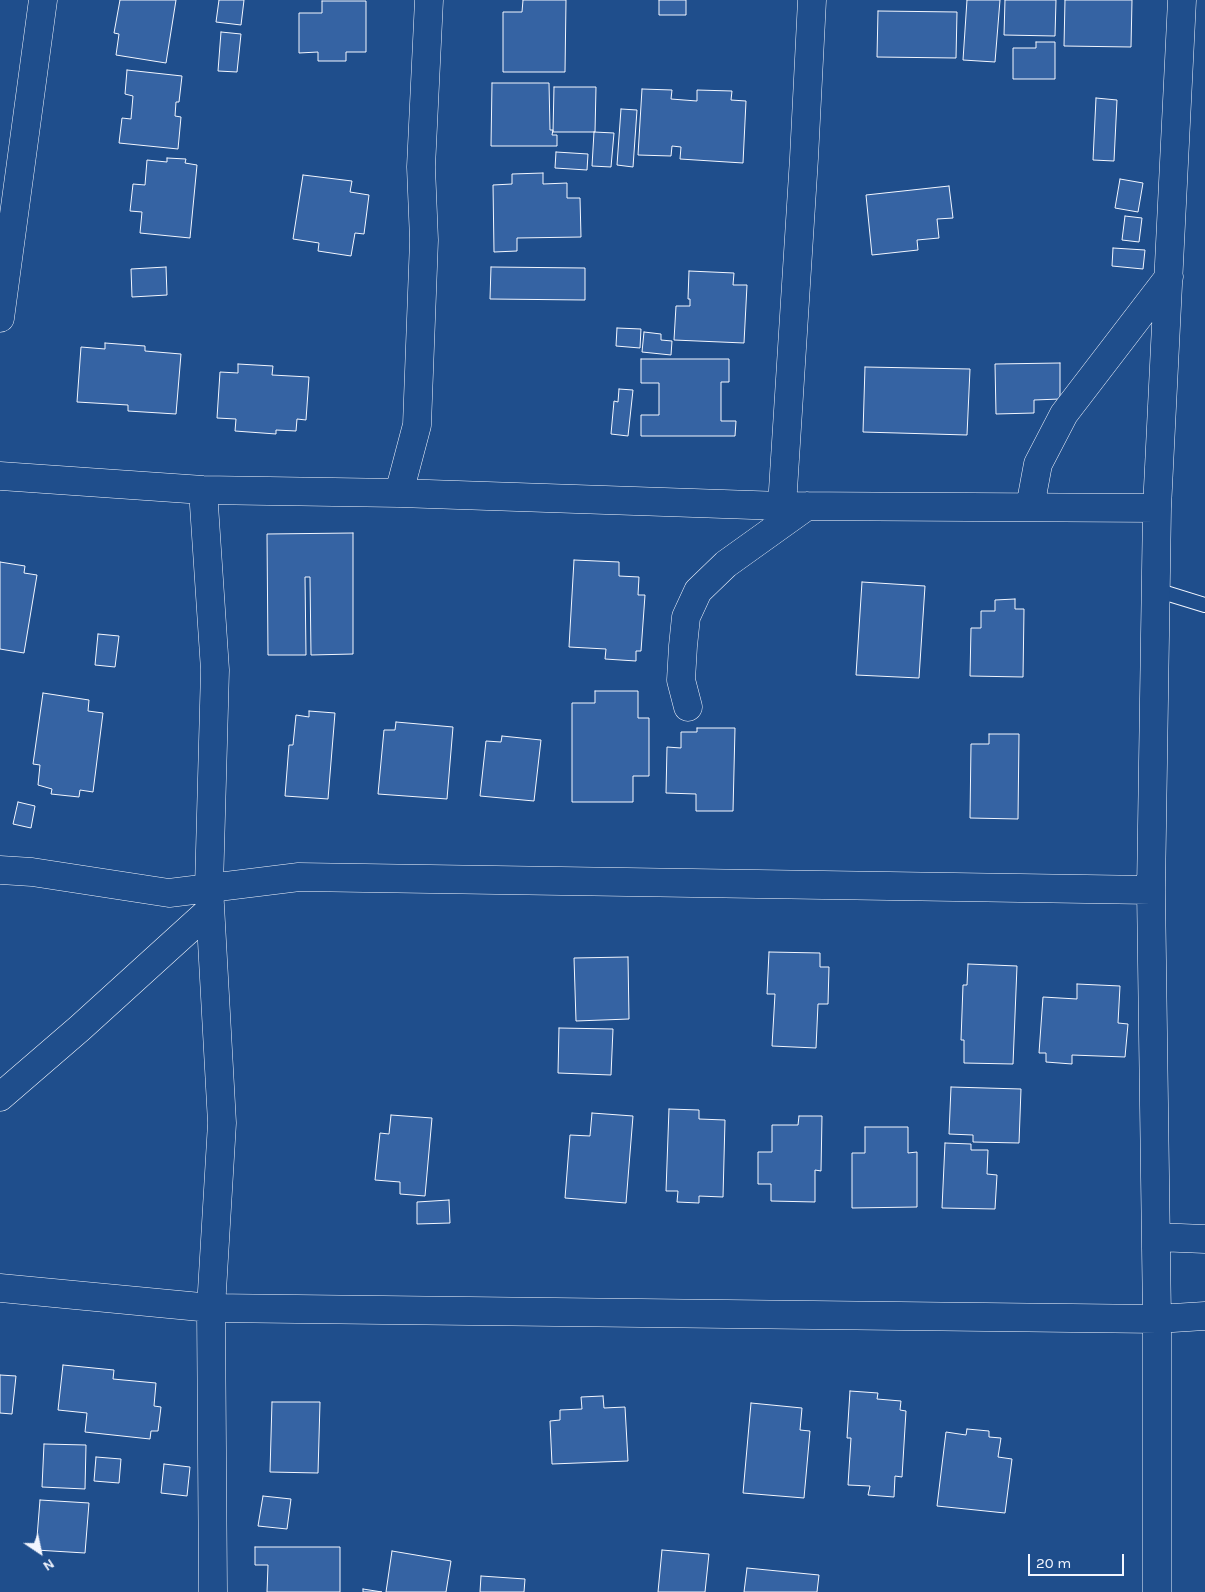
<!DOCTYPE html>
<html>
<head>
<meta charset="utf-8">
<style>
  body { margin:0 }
  #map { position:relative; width:1205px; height:1592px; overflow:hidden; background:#1f4e8c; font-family:Karla,sans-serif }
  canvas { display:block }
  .north { position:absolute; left:15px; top:1527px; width:50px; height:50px; -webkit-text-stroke:4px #1f4e8c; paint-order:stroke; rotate:146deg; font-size:14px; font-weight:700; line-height:20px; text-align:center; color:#f2f6ff }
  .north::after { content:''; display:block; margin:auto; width:18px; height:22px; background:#f2f6ff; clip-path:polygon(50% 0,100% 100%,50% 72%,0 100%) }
  .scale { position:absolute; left:1028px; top:1554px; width:96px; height:22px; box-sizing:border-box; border:2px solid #f2f6ff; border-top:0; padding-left:6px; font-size:15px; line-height:18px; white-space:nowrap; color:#f2f6ff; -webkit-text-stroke:4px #1f4e8c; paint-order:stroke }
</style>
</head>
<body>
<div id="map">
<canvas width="1205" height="1592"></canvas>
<div class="north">N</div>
<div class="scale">20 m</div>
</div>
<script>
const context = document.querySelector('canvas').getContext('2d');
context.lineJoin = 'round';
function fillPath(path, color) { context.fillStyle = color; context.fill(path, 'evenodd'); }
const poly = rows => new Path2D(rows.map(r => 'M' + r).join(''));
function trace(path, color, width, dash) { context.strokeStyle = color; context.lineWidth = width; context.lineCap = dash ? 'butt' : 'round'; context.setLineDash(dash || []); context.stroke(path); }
const building = poly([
  [120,0,176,0,166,63,116,55,119,34,114,33,120,0],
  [219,0,244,0,241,25,216,22,219,0],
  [523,0,566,0,565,72,503,72,503,12,522,12,523,0],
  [659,0,686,0,686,15,659,15,659,0],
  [967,0,1000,0,995,62,963,60,967,0],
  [1005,0,1056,0,1055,36,1004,35,1005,0],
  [1065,0,1132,0,1131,47,1064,46,1065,0],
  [322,1,366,1,366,52,346,52,346,61,318,61,318,52,299,53,299,13,322,13,322,1],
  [878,11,957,12,956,58,877,57,878,11],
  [221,32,241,34,237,72,218,71,221,32],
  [1036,42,1055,42,1055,79,1013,79,1013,48,1036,48,1036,42],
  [127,70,182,76,179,102,176,102,175,116,181,117,178,149,119,143,122,118,131,119,133,96,125,94,127,70],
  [492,83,549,83,550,130,553,130,552,135,557,135,557,146,491,146,492,83],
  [554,87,596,87,595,132,553,132,554,87],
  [642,89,672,90,671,99,697,101,697,90,732,91,731,100,746,101,743,163,680,159,681,147,672,146,671,156,638,155,642,89],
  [1096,98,1117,100,1114,161,1093,160,1096,98],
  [621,109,637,110,633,167,617,165,621,109],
  [594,132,614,133,611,167,592,166,594,132],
  [556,152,588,154,587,170,555,168,556,152],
  [167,158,186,159,185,163,197,165,190,238,140,233,142,212,130,211,133,184,145,185,147,160,167,162,167,158],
  [543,173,543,184,567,183,567,198,580,198,581,237,517,238,517,251,494,252,493,185,512,184,512,174,543,173],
  [303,175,352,181,350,192,369,195,364,234,355,233,351,256,318,251,319,243,293,239,303,175],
  [1120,179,1143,183,1138,212,1115,208,1120,179],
  [949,186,953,218,937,219,939,238,917,240,918,250,872,255,866,195,949,186],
  [1125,216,1142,218,1139,242,1122,240,1125,216],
  [1113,248,1145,250,1143,269,1112,266,1113,248],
  [166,267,167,295,132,297,131,269,166,267],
  [491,267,585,268,585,300,490,299,491,267],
  [689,271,734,273,733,285,747,285,744,343,674,340,676,306,690,306,690,299,688,299,689,271],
  [617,328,641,329,640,348,616,346,617,328],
  [644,332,661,334,661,340,672,341,671,355,642,352,644,332],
  [105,343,145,346,145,351,181,354,176,414,128,411,128,405,77,402,81,347,105,349,105,343],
  [641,359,729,359,729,382,721,382,721,421,736,421,735,436,641,436,641,415,659,415,659,383,641,383,641,359],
  [1060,363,1060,399,1034,400,1034,413,996,414,995,364,1060,363],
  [238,364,273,366,272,375,309,377,306,420,297,419,296,431,276,430,276,434,235,431,236,419,217,418,220,372,238,373,238,364],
  [865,367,970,369,967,435,863,432,865,367],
  [619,389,633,390,628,436,611,434,614,401,618,402,619,389],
  [353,533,353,654,311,655,310,577,305,577,306,655,268,655,267,534,353,533],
  [574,560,619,562,619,576,639,577,638,595,645,595,641,651,636,651,636,661,605,659,606,649,569,647,574,560],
  [0,562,25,566,24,573,37,575,24,653,0,649,0,562],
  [862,582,925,586,919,678,856,675,862,582],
  [1015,599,1015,609,1024,609,1023,677,970,676,971,628,981,628,981,611,995,611,995,600,1015,599],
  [98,634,119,636,115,667,95,665,98,634],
  [595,691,638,691,638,718,649,718,649,776,633,776,633,802,572,802,572,703,595,703,595,691],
  [43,693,89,700,88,711,103,713,93,792,80,790,79,797,51,794,52,789,38,785,40,765,33,764,43,693],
  [309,711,335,713,328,799,285,796,289,745,293,745,296,715,309,717,309,711],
  [396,722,453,727,447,799,378,794,384,730,395,730,396,722],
  [697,728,735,728,733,811,696,811,696,794,666,793,667,747,681,748,681,732,697,732,697,728],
  [989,734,1019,734,1018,819,970,818,971,744,989,744,989,734],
  [502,736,541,740,534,801,480,796,486,741,501,742,502,736],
  [18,802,35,806,31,828,13,824,18,802],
  [769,952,820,953,820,967,829,967,828,1004,818,1004,816,1048,772,1046,775,994,767,994,769,952],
  [628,957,629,1019,576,1021,574,958,628,957],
  [968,964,1017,966,1013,1064,964,1063,964,1040,961,1040,963,985,967,985,968,964],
  [1077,984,1120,986,1118,1023,1128,1024,1125,1057,1072,1055,1072,1064,1046,1062,1046,1053,1039,1053,1043,997,1077,999,1077,984],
  [559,1028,613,1029,611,1075,558,1073,559,1028],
  [951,1087,1021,1089,1019,1143,973,1142,973,1135,949,1134,951,1087],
  [669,1109,699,1110,699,1119,725,1120,723,1197,699,1196,699,1203,677,1202,678,1191,666,1191,669,1109],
  [592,1113,633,1116,626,1203,565,1198,570,1135,590,1136,592,1113],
  [391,1115,432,1118,425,1196,400,1194,400,1182,375,1180,380,1133,389,1134,391,1115],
  [799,1116,822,1116,821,1171,815,1170,815,1202,771,1201,771,1184,758,1184,758,1152,772,1152,772,1125,798,1125,799,1116],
  [865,1127,908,1127,908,1153,917,1152,917,1207,852,1208,852,1153,865,1153,865,1127],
  [945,1143,971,1144,971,1150,988,1150,987,1174,997,1175,995,1209,942,1208,945,1143],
  [449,1200,450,1223,417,1224,417,1202,449,1200],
  [63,1365,114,1370,113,1379,156,1383,154,1406,161,1407,158,1431,151,1431,150,1439,85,1432,87,1413,58,1410,63,1365],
  [0,1375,16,1376,12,1414,0,1413,0,1375],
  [850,1391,878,1393,877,1399,901,1401,900,1410,906,1411,902,1477,895,1476,894,1497,868,1495,870,1486,848,1485,851,1438,847,1438,850,1391],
  [603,1396,604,1408,625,1407,628,1461,552,1464,550,1421,560,1420,560,1410,582,1409,581,1397,603,1396],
  [272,1402,320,1402,318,1473,270,1472,272,1402],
  [751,1403,802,1408,800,1430,810,1431,804,1498,743,1493,751,1403],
  [967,1429,989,1431,989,1437,1001,1438,998,1457,1012,1459,1005,1513,937,1506,946,1432,966,1435,967,1429],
  [44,1444,86,1445,85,1489,42,1487,44,1444],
  [96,1457,121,1459,119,1483,94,1481,96,1457],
  [164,1464,190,1467,187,1496,161,1493,164,1464],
  [263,1496,291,1499,287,1529,258,1526,263,1496],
  [40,1500,89,1503,85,1553,36,1550,40,1500],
  [255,1547,340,1547,340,1592,267,1592,268,1565,255,1565,255,1547],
  [662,1550,709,1554,705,1592,658,1592,662,1550],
  [392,1551,451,1561,446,1592,386,1592,392,1551],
  [747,1568,819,1575,817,1592,744,1592,747,1568],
  [481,1576,525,1579,524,1592,480,1592,481,1576],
  [363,1589,382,1592,363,1592,363,1589]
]);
fillPath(building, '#3563a3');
trace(building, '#f2f6ff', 1);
const service = poly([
  [1156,590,1205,605]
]);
const minor = poly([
  [0,318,43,0],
  [0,476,203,490,399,493,782,506,1157,508],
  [203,490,215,670,209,887,222,1123,211,1308,213,1592],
  [399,493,417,425,424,240,421,167,429,0],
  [782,506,804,158,812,0],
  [1030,507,1038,464,1064,414,1169,277],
  [688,707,681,680,683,646,686,617,698,591,726,564,807,506],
  [0,870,32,872,169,893,299,877,1151,890],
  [0,1097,80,1028,210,910],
  [1156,1237,1205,1239],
  [0,1288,211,1308,1157,1319,1205,1316],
  [1157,1592,1157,1319,1151,890,1157,508,1182,0]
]);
trace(service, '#f2f6ff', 16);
trace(minor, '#f2f6ff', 29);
trace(service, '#1f4e8c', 14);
trace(minor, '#1f4e8c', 28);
</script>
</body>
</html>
